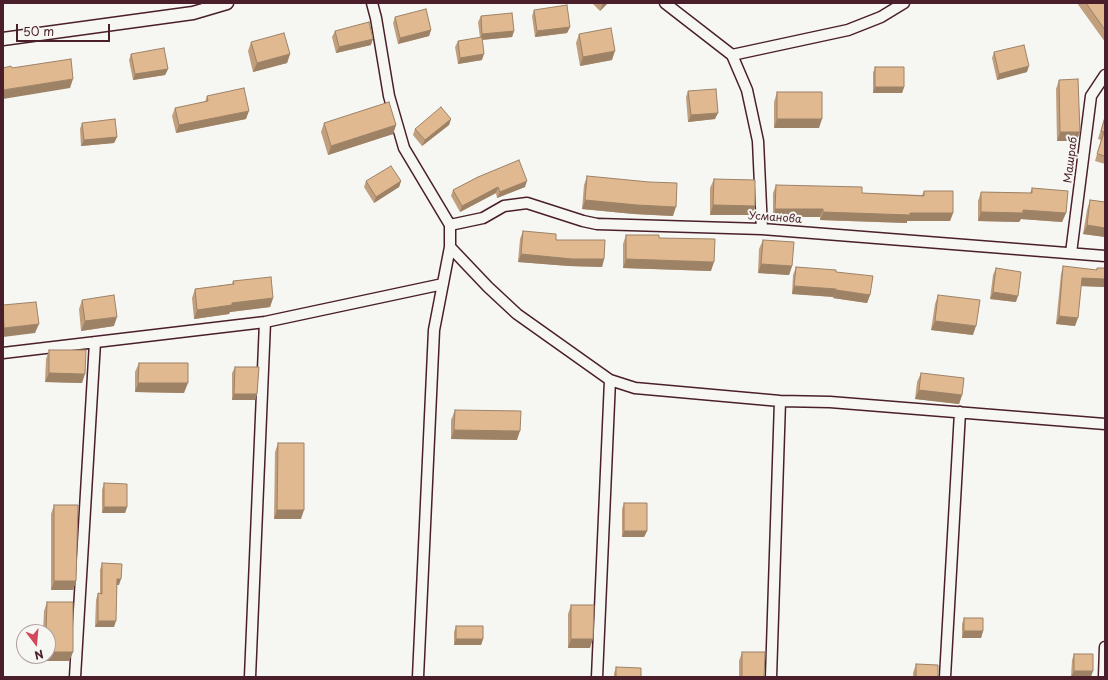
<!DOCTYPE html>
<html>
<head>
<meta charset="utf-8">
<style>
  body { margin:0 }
  #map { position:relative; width:1108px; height:680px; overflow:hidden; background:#f6f6f2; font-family:"Playpen Sans",sans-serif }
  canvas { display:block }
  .frame { position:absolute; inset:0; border:4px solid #4a1f2b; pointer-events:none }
  .north { position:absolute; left:16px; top:624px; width:40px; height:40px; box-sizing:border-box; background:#f6f6f2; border:1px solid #b1a0a2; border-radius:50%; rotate:164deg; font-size:11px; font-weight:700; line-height:16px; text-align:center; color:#4a1f2b }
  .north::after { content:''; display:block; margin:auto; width:14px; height:18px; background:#d1495b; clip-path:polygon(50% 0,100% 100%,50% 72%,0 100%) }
  .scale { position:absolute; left:16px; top:24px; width:94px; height:18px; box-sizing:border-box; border:2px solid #4a1f2b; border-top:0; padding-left:5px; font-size:12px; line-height:14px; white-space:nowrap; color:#4a1f2b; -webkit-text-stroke:3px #f6f6f2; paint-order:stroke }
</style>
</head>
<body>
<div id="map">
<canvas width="1108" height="680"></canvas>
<div class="frame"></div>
<div class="north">N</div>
<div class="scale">50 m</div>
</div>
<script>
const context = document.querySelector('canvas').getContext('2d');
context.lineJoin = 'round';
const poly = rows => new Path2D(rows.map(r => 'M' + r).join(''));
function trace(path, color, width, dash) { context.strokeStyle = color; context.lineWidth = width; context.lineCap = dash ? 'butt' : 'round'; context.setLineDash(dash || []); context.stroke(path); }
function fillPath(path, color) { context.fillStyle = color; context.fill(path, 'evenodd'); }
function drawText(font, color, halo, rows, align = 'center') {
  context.font = font + ' "Playpen Sans",sans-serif'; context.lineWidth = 4; context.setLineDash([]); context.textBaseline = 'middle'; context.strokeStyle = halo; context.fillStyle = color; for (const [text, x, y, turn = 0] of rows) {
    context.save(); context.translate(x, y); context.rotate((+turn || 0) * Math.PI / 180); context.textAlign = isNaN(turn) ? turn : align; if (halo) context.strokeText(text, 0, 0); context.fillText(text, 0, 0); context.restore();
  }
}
const minor = poly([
  [372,3,376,18,389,96,404,148,450,225,450,247,434,330,418,677],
  [665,3,732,55,747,90,758,141,762,229],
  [732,55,848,30,881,17,904,3],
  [450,225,483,218,504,206,527,203,583,221,597,224,762,229,1105,256],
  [450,247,488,287,517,314,610,380,635,388,780,401,830,402,1105,424],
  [1071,253,1091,96,1105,75],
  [3,353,265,322,443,284],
  [75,677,95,342],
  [250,677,265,322],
  [597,677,610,380],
  [771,677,780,401],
  [945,677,960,412],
  [1104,677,1105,647]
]);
const tertiary = poly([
  [3,39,193,13,227,3]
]);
trace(minor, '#4a1f2b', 13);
trace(tertiary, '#4a1f2b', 15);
trace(minor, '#f6f6f2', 10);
trace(tertiary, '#f6f6f2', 12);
fillPath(poly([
  [592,3,608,3,600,11],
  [1077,3,1105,3,1105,42],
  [534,10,570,27,567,33,535,37,532,16],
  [481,16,514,31,512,37,482,40,482,60,458,64,455,47,458,41,480,38,478,22],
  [395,17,431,30,429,36,398,44,393,23],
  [335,31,371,45,336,53,332,37],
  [579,34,612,60,580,66,576,43],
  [251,42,290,54,287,63,253,72,248,51],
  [994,52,1027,72,997,80,992,58],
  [131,54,168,69,165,75,133,80,129,60],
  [875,67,904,87,902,93,873,93,873,73],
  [1059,80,1080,132,1076,141,1057,141,1056,89],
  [688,91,715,119,688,122,686,97],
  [777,92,819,128,774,128,774,102],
  [207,96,246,119,176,133,172,116,175,108,205,102],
  [1105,116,1105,164,1095,161,1101,140,1098,139],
  [451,119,449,125,422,146,413,135,415,129],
  [82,123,117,137,114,143,81,146,80,129],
  [324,123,396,125,393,134,328,155,321,132],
  [587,176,673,216,634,214,582,209,584,185],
  [478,177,525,187,497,198,496,193,460,212,451,196,453,190],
  [714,179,755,206,752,215,710,215,710,188],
  [366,181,401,181,399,187,374,203,364,187],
  [776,185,862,193,922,195,924,191,953,213,950,221,907,221,907,223,820,220,820,217,773,217,773,193],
  [1032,188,1066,213,1062,222,1021,219,1019,222,978,221,978,201,981,192,1030,193],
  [1090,200,1105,202,1105,237,1083,234,1087,210],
  [523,231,556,240,604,259,602,267,569,266,518,262,520,239],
  [626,235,659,238,711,271,623,268,623,244],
  [763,240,792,266,789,275,758,273,759,249],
  [1063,266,1096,270,1097,268,1105,268,1105,287,1081,286,1075,326,1056,324,1061,274],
  [796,267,836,272,870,295,867,303,833,298,834,297,792,294,793,275],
  [996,268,1016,302,990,299,993,275],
  [233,281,273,298,270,307,230,312,229,314,194,319,192,298,195,289,232,284],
  [938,295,973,335,931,330,935,304],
  [82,300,114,326,81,331,79,309],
  [49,350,82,383,45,382,46,359],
  [139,363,184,393,135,392,135,372],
  [235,367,257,394,255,400,232,400,232,373],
  [921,373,962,395,959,404,915,399,917,382],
  [455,410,517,440,451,439,451,420],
  [278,443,301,519,274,519,275,452],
  [104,483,127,507,125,513,102,513,102,490],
  [624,503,647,531,644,537,622,537,622,509],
  [54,505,76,581,73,590,51,590,51,514],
  [102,563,119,585,117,585,114,627,95,627,96,600,98,593,100,593,100,570],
  [47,602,73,652,69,661,43,661,43,656,48,656,48,632,43,632,44,611],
  [571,605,590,648,568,648,568,614],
  [964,618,983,631,981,638,962,638,962,624],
  [456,626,483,639,481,645,454,645,454,632],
  [742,652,764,677,739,677,739,661],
  [1074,654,1091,677,1071,677,1072,660],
  [916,664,938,677,913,677,913,673],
  [616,667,641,677,614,677,614,674]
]), '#c19f7d');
fillPath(poly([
  [604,3,608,3,600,11,602,5],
  [570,27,567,33,535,37,537,31],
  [431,30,429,36,398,44,400,38],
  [514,31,512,37,480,40,482,34],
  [373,39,371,45,336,53,339,47],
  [615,51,612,60,580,66,583,57],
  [290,54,287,63,253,72,257,63],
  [484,54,482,60,458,64,460,58],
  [1029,66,1027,72,997,80,999,74],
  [168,69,165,75,133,80,135,74],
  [73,79,70,88,3,99,3,90],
  [875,87,904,87,902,93,873,93],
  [249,111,246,119,176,133,179,125],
  [718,113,715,119,688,122,691,115],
  [451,119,449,125,422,146,425,140],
  [777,119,822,119,819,128,774,128],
  [396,125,393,134,328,155,331,146],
  [1060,132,1080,132,1076,141,1057,141],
  [117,137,114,143,81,146,84,140],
  [401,181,399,187,374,203,376,197],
  [527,181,525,187,497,198,500,192],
  [498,187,496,193,460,212,462,206],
  [585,200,676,207,673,216,634,214,582,209],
  [713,205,755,206,752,215,710,215],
  [775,209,823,209,820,217,773,217],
  [1023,210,1066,213,1062,222,1021,219,1019,222,978,221,981,212],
  [823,212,953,213,950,221,907,221,907,223,820,220],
  [1087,225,1105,228,1105,237,1083,234],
  [521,254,604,259,602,267,569,266,518,262],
  [626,259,714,262,711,271,623,268],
  [761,264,792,266,789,275,758,273],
  [1082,278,1105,279,1105,287,1079,286],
  [794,286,836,289,834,297,792,294],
  [836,290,870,295,867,303,833,298],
  [993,292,1018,296,1016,302,990,299],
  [273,298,270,307,230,312,229,314,194,319,197,310,232,303],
  [1059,316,1078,318,1075,326,1056,324],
  [117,317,114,326,81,331,85,321],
  [935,321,976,326,973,335,931,330],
  [39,324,35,333,3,337,3,330,4,328],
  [49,373,85,374,82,383,45,382],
  [138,383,188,383,184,393,135,392],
  [919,390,962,395,959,404,915,399],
  [234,394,257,394,255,400,232,400],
  [454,430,520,431,517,440,451,439],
  [104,507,127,507,125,513,102,513],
  [277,510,304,510,301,519,274,519],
  [624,531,647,531,644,537,622,537],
  [117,579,121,579,119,585,114,585],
  [54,581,76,581,73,590,51,590],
  [98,621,116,621,114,627,95,627],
  [964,631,983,631,981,638,962,638],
  [456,639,483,639,481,645,454,645],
  [571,639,593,639,590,648,568,648],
  [48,652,73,652,69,661,43,661,45,656,48,656],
  [1074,671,1093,671,1091,677,1071,677]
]), '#9d8266');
const building = poly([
  [1086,3,1105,3,1105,30,1086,3],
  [567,5,570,27,537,31,534,10,567,5],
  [426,9,431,30,400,38,395,17,426,9],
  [512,13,514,31,482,34,481,16,512,13],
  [369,22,373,39,339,47,335,31,369,22],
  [611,28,615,51,583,57,579,34,611,28],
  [284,33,290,54,257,63,251,42,284,33],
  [482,37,484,54,460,58,458,41,482,37],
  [1024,45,1029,66,999,74,994,52,1024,45],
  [164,48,168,69,135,74,131,54,164,48],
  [71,59,73,79,3,90,3,68,11,66,12,68,71,59],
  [875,67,904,67,904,87,875,87,875,67],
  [1078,79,1080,132,1060,132,1059,80,1078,79],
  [244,88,249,111,179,125,175,108,208,101,207,96,244,88],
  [716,89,718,113,691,115,688,91,716,89],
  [777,92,822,92,822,119,777,119,777,92],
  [389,102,396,125,331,146,324,123,389,102],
  [441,107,451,119,425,140,415,129,441,107],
  [1105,117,1105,156,1097,154,1104,132,1101,131,1105,117],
  [115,119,117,137,84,140,82,123,115,119],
  [519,160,527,181,500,192,498,187,462,206,453,190,478,177,519,160],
  [391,166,401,181,376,197,366,181,391,166],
  [587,176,649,182,677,183,676,207,637,205,585,200,587,176],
  [714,179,755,180,755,206,713,205,714,179],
  [776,185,862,187,862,193,924,196,924,191,953,191,953,213,910,213,910,215,823,212,823,209,775,209,776,185],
  [1032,188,1068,191,1066,213,1023,210,1023,213,981,212,981,192,1032,193,1032,188],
  [1090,200,1105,202,1105,228,1087,225,1090,200],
  [523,231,556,234,556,240,605,240,604,259,572,259,521,254,523,231],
  [626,235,659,235,659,238,715,239,714,262,626,259,626,235],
  [763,240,794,242,792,266,761,264,763,240],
  [1063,266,1097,270,1097,268,1105,268,1105,279,1082,278,1078,318,1059,316,1063,266],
  [796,267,836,270,836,272,873,276,870,295,836,290,836,289,794,286,796,267],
  [996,268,1021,272,1018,296,993,292,996,268],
  [271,277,273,298,232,303,232,305,197,310,195,289,234,284,233,281,271,277],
  [114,295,117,317,85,321,82,300,114,295],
  [938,295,980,300,976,326,935,321,938,295],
  [36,302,39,324,4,328,3,305,36,302],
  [49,350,86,350,85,374,49,373,49,350],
  [139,363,188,363,188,383,138,383,139,363],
  [235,367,259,367,257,394,234,394,235,367],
  [921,373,964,378,962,395,919,390,921,373],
  [455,410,521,411,520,431,454,430,455,410],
  [278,443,304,443,304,510,277,510,278,443],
  [104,483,127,484,127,507,104,507,104,483],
  [624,503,647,503,647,531,624,531,624,503],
  [54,505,78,505,76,581,54,581,54,505],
  [102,563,122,564,121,579,117,579,116,621,98,621,98,593,102,594,102,563],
  [47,602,73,602,73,652,48,652,48,632,46,632,47,602],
  [571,605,594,605,593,639,571,639,571,605],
  [964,618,983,618,983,631,964,631,964,618],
  [456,626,483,626,483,639,456,639,456,626],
  [742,652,765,652,764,677,742,677,742,652],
  [1074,654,1093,654,1093,671,1074,671,1074,654],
  [916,664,938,665,938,677,916,677,916,664],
  [616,667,641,668,641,677,616,677,616,667]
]);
fillPath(building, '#e0b991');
trace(building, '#9d8266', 1);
drawText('11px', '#4a1f2b', '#f6f6f2', [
  ["Машраб",1071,160,-83],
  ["Усманова",775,218,4]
]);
</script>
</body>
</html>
